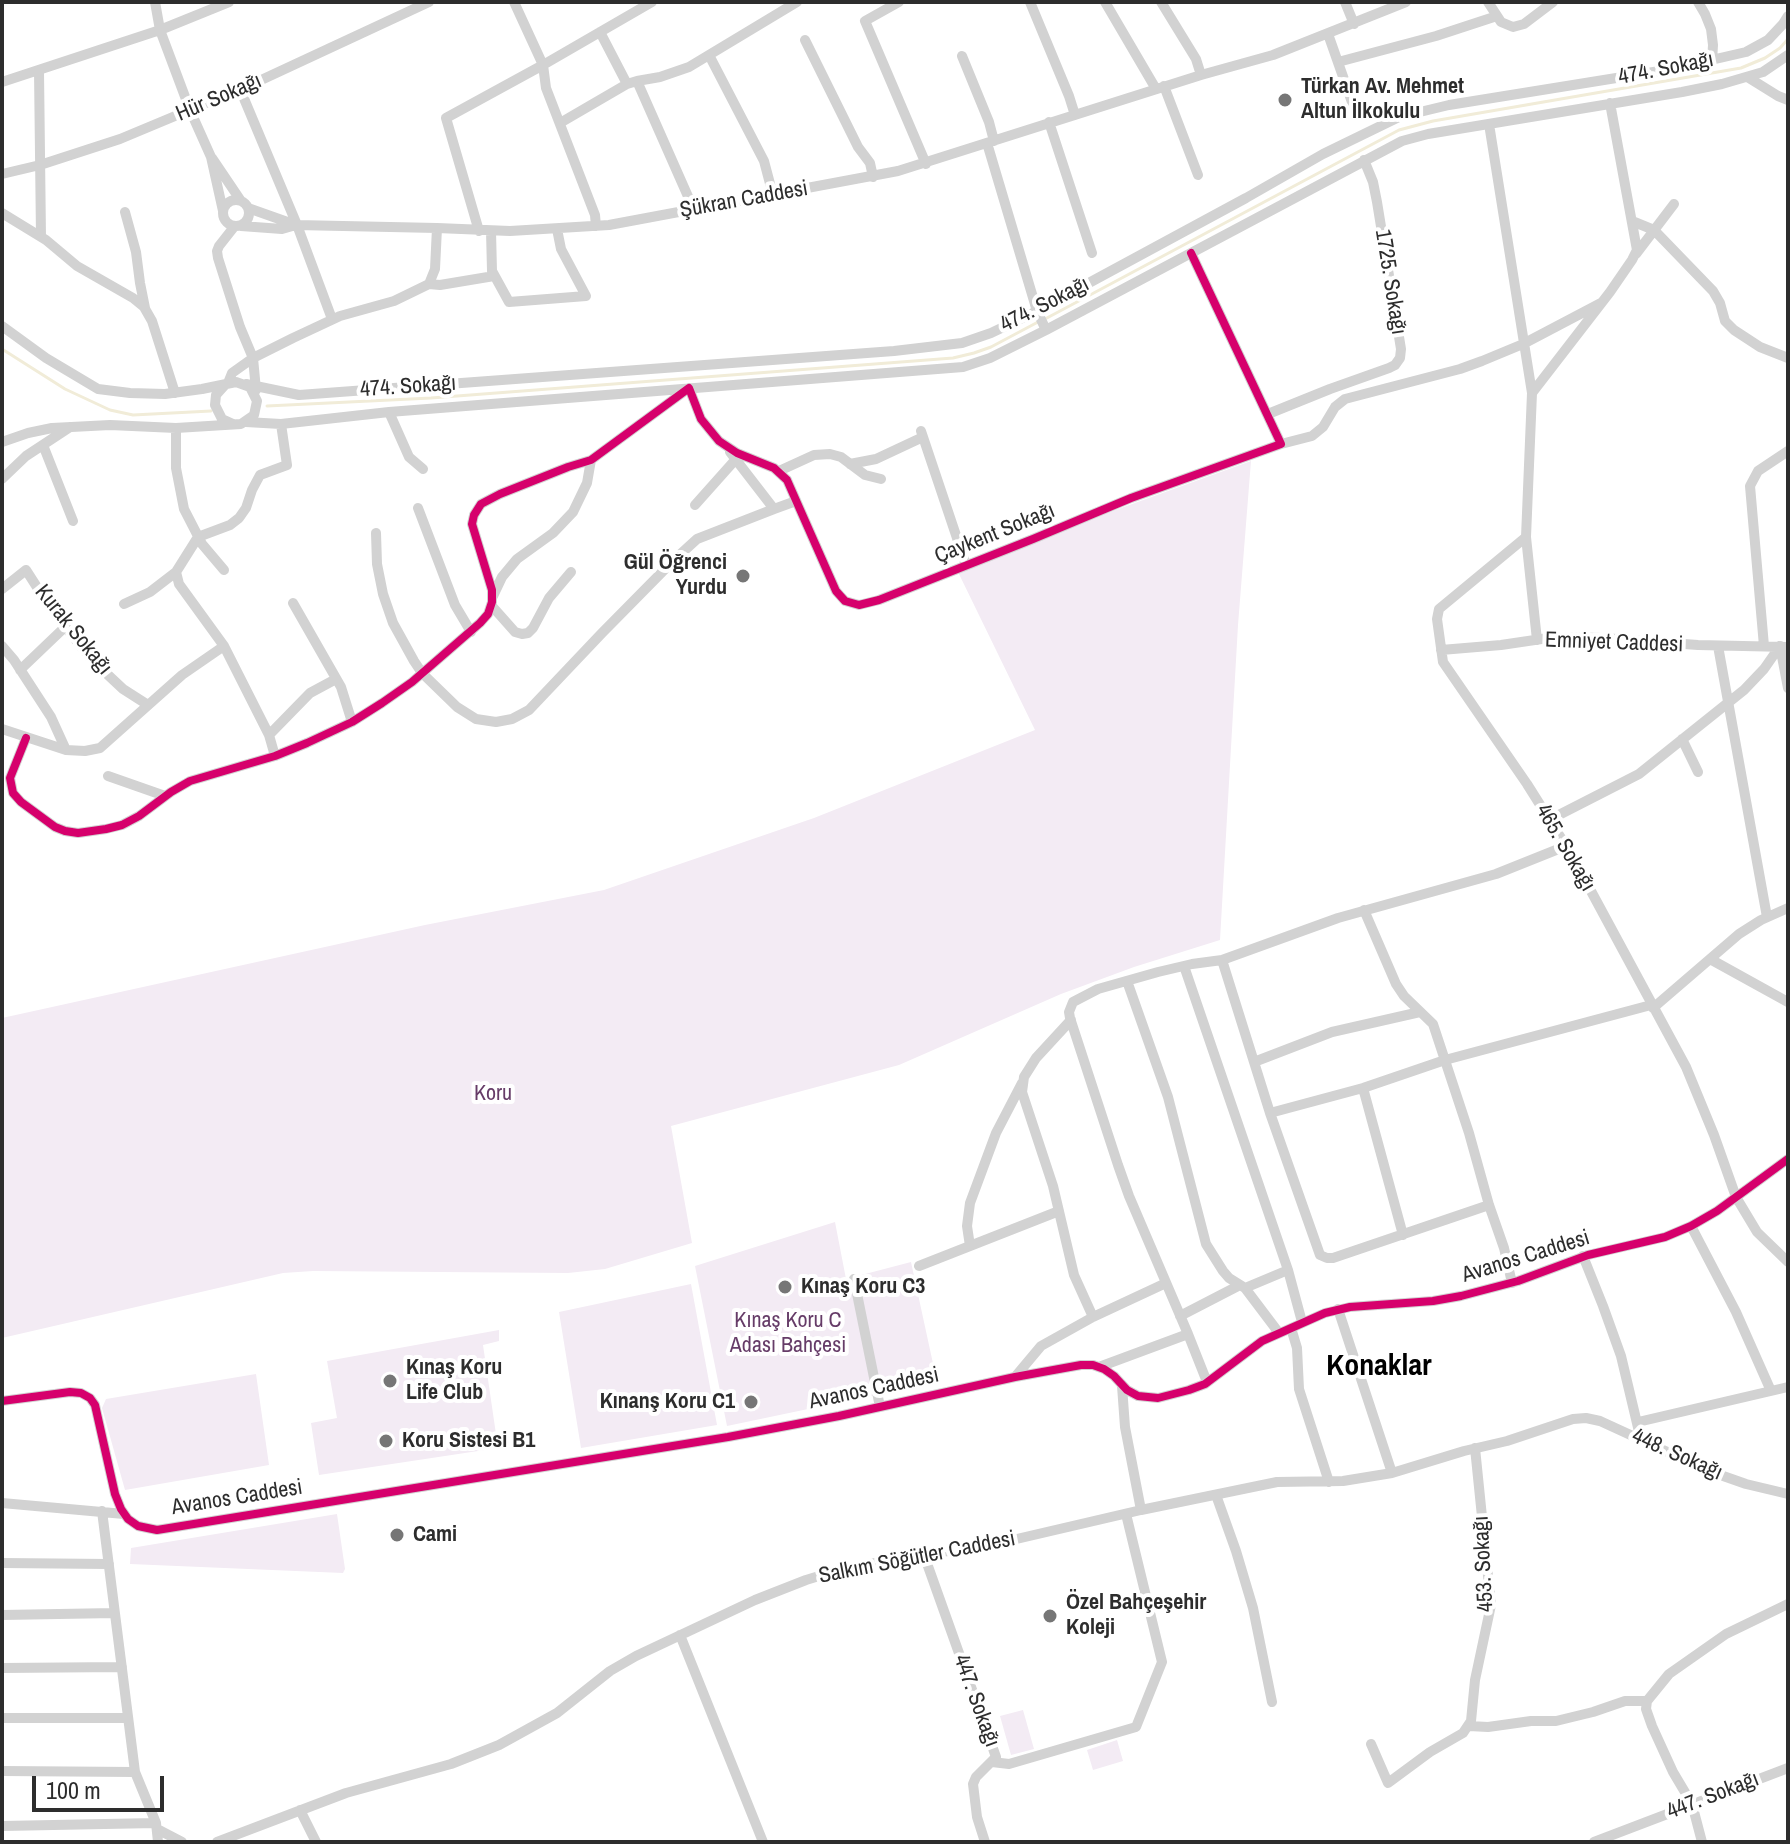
<!DOCTYPE html>
<html>
<head>
<meta charset="utf-8">
<style>
  body { margin:0 }
  #map { position:relative; width:1790px; height:1844px; overflow:hidden; background:#fff; font-family:"Archivo Narrow",sans-serif }
  canvas { display:block }
  .frame { position:absolute; inset:0; border:4px solid #2d2d2d; pointer-events:none }
  .scale { position:absolute; left:32px; top:1776px; width:132px; height:36px; box-sizing:border-box; border:4px solid #2d2d2d; border-top:0; padding-left:10px; font-size:24px; line-height:28px; white-space:nowrap; color:#2d2d2d; -webkit-text-stroke:6px #fff; paint-order:stroke }
</style>
</head>
<body>
<div id="map">
<canvas width="1790" height="1844"></canvas>
<div class="frame"></div>
<div class="scale">100 m</div>
</div>
<script>
const context = document.querySelector('canvas').getContext('2d');
context.lineJoin = 'round';
function fillPath(path, color) { context.fillStyle = color; context.fill(path, 'evenodd'); }
const poly = rows => new Path2D(rows.map(r => 'M' + r).join(''));
function trace(path, color, width, dash) { context.strokeStyle = color; context.lineWidth = width; context.lineCap = dash ? 'butt' : 'round'; context.setLineDash(dash || []); context.stroke(path); }
function drawText(font, color, halo, rows, align = 'center') {
  context.font = font + ' "Archivo Narrow",sans-serif'; context.lineWidth = 8; context.setLineDash([]); context.textBaseline = 'middle'; context.strokeStyle = halo; context.fillStyle = color; for (const [text, x, y, turn = 0] of rows) {
    context.save(); context.translate(x, y); context.rotate((+turn || 0) * Math.PI / 180); context.textAlign = isNaN(turn) ? turn : align; if (halo) context.strokeText(text, 0, 0); context.fillText(text, 0, 0); context.restore();
  }
}
fillPath(poly([
  [1251,461,1238,625,1220,940,1134,967,1061,994,899,1065,671,1126,692,1243,605,1269,568,1273,313,1271,283,1273,2,1338,2,1018,425,925,604,890,814,818,1035,730,958,572,1063,529],
  [835,1222,846,1279,911,1262,937,1382,727,1426,695,1266],
  [691,1284,717,1425,581,1448,559,1312],
  [499,1330,499,1341,483,1345,498,1448,319,1475,311,1423,337,1418,327,1361],
  [256,1374,269,1465,125,1490,102,1408,106,1399],
  [337,1514,345,1569,343,1573,130,1564,131,1548],
  [1023,1710,1034,1749,1011,1755,1000,1716],
  [1117,1740,1123,1761,1093,1770,1087,1750]
]), '#f3ebf4');
trace(poly([
  [1045,319,1399,130,1433,121,1741,68,1765,58,1780,48,1788,39],
  [2,349,65,389,110,410,133,415,211,411],
  [267,406,431,398,953,358,974,353,991,347,1038,322]
]), '#f1ecd8', 3);
trace(poly([
  [155,2,160,30,190,110,211,157,223,211],
  [514,2,543,65,652,2],
  [899,2,865,21,926,164],
  [1030,2,1069,96,1075,115],
  [1105,2,1156,89],
  [1161,2,1196,59,1201,75],
  [1345,2,1354,24],
  [1488,2,1501,22,1513,27,1524,24,1553,2],
  [1698,2,1705,14,1711,29,1713,45,1712,61],
  [600,32,627,84,637,81,660,77,689,67,797,2],
  [1328,34,1353,105],
  [805,40,858,147,870,163,873,177],
  [709,55,764,161,773,195],
  [962,56,989,122,994,141],
  [1338,62,1436,36,1497,16],
  [39,71,41,237],
  [1749,78,1778,96,1788,100],
  [637,81,694,210],
  [2,82,160,30,229,2],
  [1164,86,1198,175],
  [240,89,297,225,332,319],
  [1049,122,1092,253],
  [560,123,627,84],
  [1489,124,1532,393,1526,537,1537,640],
  [987,143,1037,311,1046,330],
  [212,158,241,201],
  [2,174,40,165,120,139,259,81,429,2],
  '223 213a13 13 0 1 1 26 0a13 13 0 1 1-26 0Z',
  [248,208,296,225],
  [125,212,136,252,140,283,145,308],
  [2,213,46,240,77,266,133,298,144,307,152,321,175,393],
  [1632,221,1654,230,1713,291,1720,303,1725,321,1734,330,1760,347,1788,358],
  [241,226,282,229,296,225,437,228],
  [234,227,219,246,217,251,218,258,240,327,253,358,256,390],
  [479,231,446,118,543,65,546,88,595,215,596,226],
  [491,231,492,271,509,302,586,296,561,249,557,229],
  [1636,254,1674,204],
  [429,284,440,285,494,276],
  [2,326,46,358,98,389,130,393,165,394,202,389,236,382,250,387,257,401,254,415,241,424,176,428,110,425,52,428,28,433,2,442],
  [228,383,232,373,253,358,293,338,340,316,394,301,429,284,435,269,437,228,510,231,609,225,898,171,1201,75,1273,55,1406,2],
  [246,384,299,395,894,351,962,343,991,333,1037,311,1246,198,1323,154,1399,117,1449,105,1672,69,1746,52,1768,40,1783,24,1788,16],
  [225,385,216,395,215,405,222,419,233,424],
  [1532,393,1610,292,1632,260,1637,250,1610,103],
  [389,412,409,457,423,469],
  [1268,414,1330,389,1389,368,1395,365,1400,358,1401,349,1377,202,1373,182,1364,160],
  [246,422,281,424,389,412,963,367,990,358,1046,330,1402,141,1428,134,1682,92,1722,84,1763,72,1788,55],
  [176,428,176,468,184,509,202,544,224,570],
  [921,431,966,565],
  [1281,444,1312,436,1323,427,1335,407,1345,399,1460,369,1482,361,1523,344,1601,303],
  [43,445,73,521],
  [730,452,774,509,796,501],
  [850,464,876,459,923,437],
  [779,471,814,455,830,454,841,457,865,475,881,479],
  [2,479,26,456,70,427],
  [695,505,736,459],
  [418,508,455,605,471,632],
  [376,533,377,564,383,594,393,623,414,661,422,673,457,707,476,719,496,722,512,719,529,710,602,633,674,560,697,539,774,509],
  [1526,537,1439,609,1437,619,1443,662,1527,784,1571,854,1686,1067,1714,1135,1736,1197,1757,1232,1788,1262],
  [2,589,26,570,51,609,91,659,123,689,148,705],
  [493,596,502,577,517,559,553,533,573,512,587,483,591,460],
  [293,603,341,687,352,722],
  [124,604,150,592,176,572],
  [491,605,515,632,522,634,528,633,533,628,549,598,571,572],
  [2,646,14,660,51,717,66,750],
  [1718,646,1767,917],
  [1764,646,1750,486,1758,471,1788,451],
  [1780,646,1788,688],
  [1441,650,1501,645,1555,637,1603,638,1698,645,1788,647],
  [20,670,65,627],
  [2,729,66,750,85,751,100,748,182,675,224,646],
  [269,735,310,693,336,679],
  [26,738,10,778,13,793,21,802,55,827,65,831,78,833,106,829,122,825,139,816,171,792,190,781,275,756,307,743,352,722,382,703,412,682,480,623,488,614,492,602,492,590,472,524,474,515,481,504,500,494,568,467,591,460,689,388,701,419,719,441,737,453,774,468,787,480,836,591,845,601,859,605,879,600,1033,539,1131,498,1281,444,1191,253],
  [1682,739,1698,772],
  [275,756,269,735,224,646,179,584,176,572,198,537,230,525,239,518,246,508,252,490,260,475,287,465,281,424],
  [108,776,165,796],
  [1549,820,1639,774,1744,690,1764,669,1780,646],
  [1364,910,1396,984,1404,996,1433,1024,1469,1133,1489,1205,1504,1248,1512,1283],
  [1710,959,1788,1002],
  [1222,960,1270,1113,1320,1255,1327,1258,1333,1258,1489,1205],
  [1184,966,1288,1270,1302,1322],
  [1127,981,1168,1097,1206,1244,1223,1271,1229,1278,1245,1288,1279,1333],
  [1653,1008,1739,934,1761,920,1788,908],
  [1071,1020,1036,1058,1024,1077,1022,1092,1053,1186,1074,1275,1093,1317],
  [1254,1062,1332,1032,1420,1012],
  [1363,1088,1403,1235],
  [1270,1113,1363,1088,1445,1060,1651,1005],
  [1691,1226,1736,1312,1771,1391],
  [970,1246,967,1226,970,1203,996,1133,1022,1083],
  [1583,1256,1603,1306,1621,1356,1641,1440],
  [919,1266,1059,1211],
  [854,1279,880,1407],
  [1245,1288,1288,1270],
  [1338,1309,1392,1473],
  [1180,1316,1240,1285],
  [1291,1328,1297,1348,1299,1389,1329,1482],
  [1099,1367,1188,1334],
  [1015,1377,1041,1346,1093,1317,1166,1283],
  [1207,1382,1188,1334,1129,1196,1118,1165,1070,1018,1069,1012,1073,1002,1098,989,1158,972,1192,964,1222,960,1338,918,1496,874,1566,846],
  [1122,1386,1125,1427,1141,1510],
  [2,1401,70,1392,81,1393,90,1398,95,1405,115,1494,121,1509,128,1519,138,1526,157,1530,728,1437,839,1416,1015,1377,1081,1365,1093,1365,1104,1369,1114,1376,1127,1390,1138,1396,1158,1398,1189,1390,1205,1384,1262,1341,1325,1313,1350,1307,1433,1301,1461,1296,1518,1281,1588,1255,1665,1237,1691,1226,1717,1211,1788,1159],
  [1638,1422,1788,1387],
  [1216,1495,1236,1551,1253,1608,1272,1702],
  [2,1503,124,1514],
  [102,1511,135,1772,156,1823,158,1842],
  [924,1555,996,1757,976,1777,973,1784,977,1817,985,1842],
  [2,1563,109,1564],
  [2,1615,115,1613],
  [680,1635,763,1842],
  [2,1668,122,1667],
  [2,1718,128,1718],
  [1469,1726,1488,1727,1531,1721,1556,1721,1593,1712,1625,1701,1647,1701],
  [1371,1744,1388,1783,1430,1752,1463,1733,1471,1721,1475,1680,1491,1605,1475,1448],
  [992,1762,1009,1764,1136,1727,1162,1662,1126,1514],
  [2,1771,135,1772],
  [300,1810,316,1842],
  [2,1826,156,1823],
  [157,1829,182,1842],
  [217,1842,346,1793,451,1764,499,1745,557,1713,610,1671,636,1656,755,1600,806,1580,845,1568,1008,1541,1141,1510,1277,1482,1343,1481,1392,1473,1464,1451,1507,1441,1573,1419,1586,1418,1600,1421,1709,1471,1746,1484,1788,1494],
  [1594,1842,1788,1768],
  [1702,1842,1692,1804,1673,1772,1652,1726,1646,1709,1647,1701,1669,1674,1726,1634,1788,1604]
]), '#d2d2d2', 10);
trace(poly([
  [26,738,10,778,13,793,21,802,55,827,65,831,78,833,106,829,122,825,139,816,171,792,190,781,275,756,307,743,352,722,382,703,412,682,480,623,488,614,492,602,492,590,472,524,474,515,481,504,500,494,568,467,591,460,689,388,701,419,719,441,737,453,774,468,787,480,836,591,845,601,859,605,879,600,1033,539,1131,498,1281,444,1191,253],
  [2,1401,70,1392,81,1393,90,1398,95,1405,115,1494,121,1509,128,1519,138,1526,157,1530,728,1437,839,1416,1015,1377,1081,1365,1093,1365,1104,1369,1114,1376,1127,1390,1138,1396,1158,1398,1189,1390,1205,1384,1262,1341,1325,1313,1350,1307,1433,1301,1461,1296,1518,1281,1588,1255,1665,1237,1691,1226,1717,1211,1788,1159]
]), '#d6006c', 8);
for (const [x, y, r, color] of [
  [1285,100,8,"#767676"],
  [743,576,8,"#767676"],
  [785,1287,8,"#767676"],
  [390,1381,8,"#767676"],
  [751,1402,8,"#767676"],
  [386,1441,8,"#767676"],
  [397,1535,8,"#767676"],
  [1050,1616,8,"#767676"]
]) { const dot = new Path2D(); dot.arc(x, y, r, 0, 2 * Math.PI); context.fillStyle = color; context.fill(dot); trace(dot, '#fff', 3); }
drawText('22px', '#2d2d2d', '#fff', [
  ["474. Sokağı",1666,69,-11],
  ["Hür Sokağı",219,98,-23],
  ["Şükran Caddesi",744,200,-10],
  ["1725. Sokağı",1390,282,81],
  ["474. Sokağı",1045,305,-27],
  ["474. Sokağı",408,387,-4],
  ["Çaykent Sokağı",995,534,-22],
  ["Kurak Sokağı",73,630,51],
  ["Emniyet Caddesi",1614,643,2],
  ["465. Sokağı",1565,848,60],
  ["Avanos Caddesi",1526,1257,-17],
  ["Avanos Caddesi",874,1389,-12],
  ["448. Sokağı",1677,1455,24],
  ["Avanos Caddesi",237,1498,-9],
  ["Salkım Söğütler Caddesi",917,1558,-11],
  ["453. Sokağı",1484,1564,-93],
  ["447. Sokağı",976,1701,70],
  ["447. Sokağı",1713,1796,-21]
]);
drawText('bold 22px', '#2d2d2d', '#fff', [
  ["Türkan Av. Mehmet",1301,87],
  ["Altun İlkokulu",1301,112],
  ["Gül Öğrenci",727,563,"right"],
  ["Yurdu",727,588,"right"],
  ["Kınaş Koru C3",801,1287],
  ["Kınaş Koru",406,1368],
  ["Life Club",406,1393],
  ["Kınanş Koru C1",735,1402,"right"],
  ["Koru Sistesi B1",402,1441],
  ["Cami",413,1535],
  ["Özel Bahçeşehir",1066,1603],
  ["Koleji",1066,1628]
], 'left');
drawText('22px', '#663c68', '#fff', [
  ["Koru",493,1094],
  ["Kınaş Koru C",788,1321],
  ["Adası Bahçesi",788,1346]
]);
drawText('bold 30px', '#000', '#fff', [
  ["Konaklar",1379,1367]
]);
</script>
</body>
</html>
